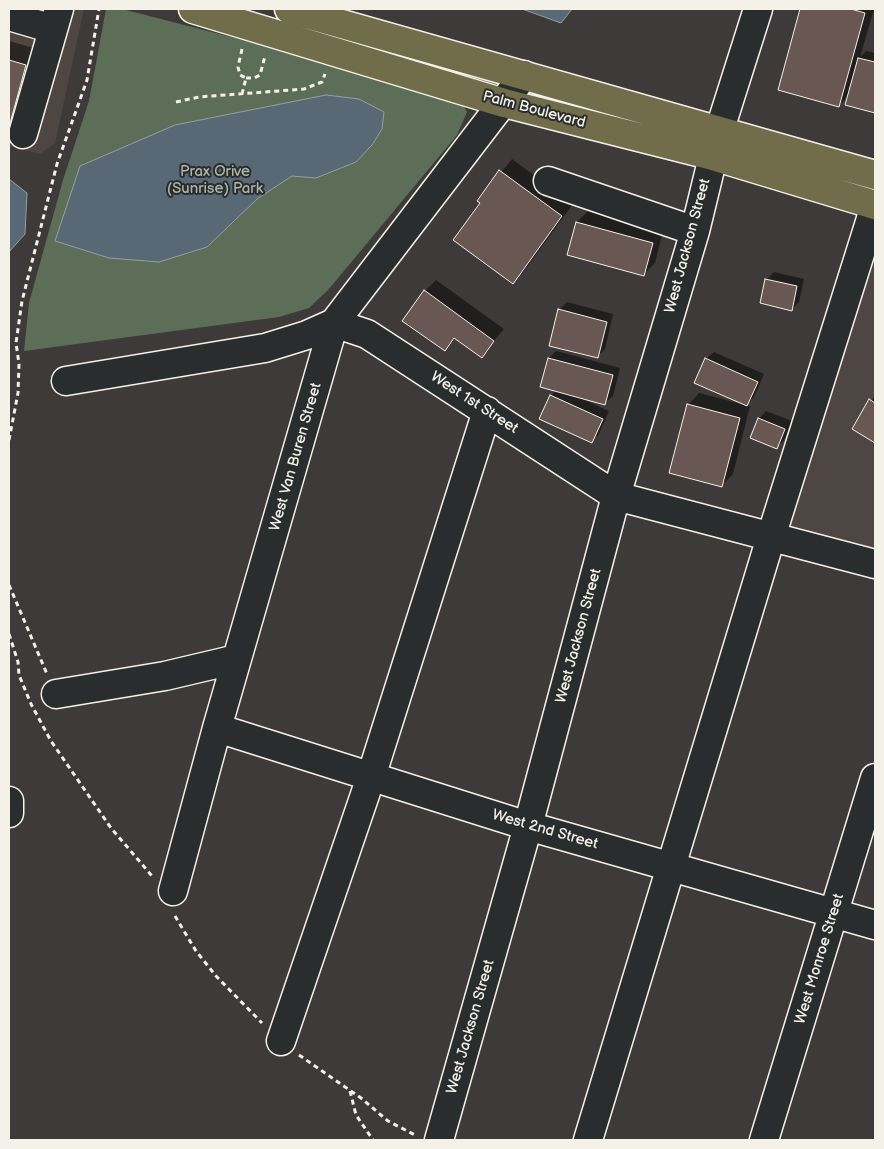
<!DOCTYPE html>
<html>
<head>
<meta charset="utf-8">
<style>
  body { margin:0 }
  #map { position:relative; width:884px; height:1149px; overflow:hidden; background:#3d3a39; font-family:"Balsamiq Sans",sans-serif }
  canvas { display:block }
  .frame { position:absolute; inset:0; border:10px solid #f4f1e8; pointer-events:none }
</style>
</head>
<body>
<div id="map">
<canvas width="884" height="1149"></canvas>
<div class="frame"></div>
</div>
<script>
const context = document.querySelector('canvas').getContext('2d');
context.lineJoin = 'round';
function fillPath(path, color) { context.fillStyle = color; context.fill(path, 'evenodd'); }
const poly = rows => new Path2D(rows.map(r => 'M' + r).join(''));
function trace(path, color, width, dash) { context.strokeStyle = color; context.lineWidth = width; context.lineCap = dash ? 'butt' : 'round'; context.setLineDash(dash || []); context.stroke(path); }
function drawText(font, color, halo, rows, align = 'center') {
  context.font = font + ' "Balsamiq Sans",sans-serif'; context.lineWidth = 4; context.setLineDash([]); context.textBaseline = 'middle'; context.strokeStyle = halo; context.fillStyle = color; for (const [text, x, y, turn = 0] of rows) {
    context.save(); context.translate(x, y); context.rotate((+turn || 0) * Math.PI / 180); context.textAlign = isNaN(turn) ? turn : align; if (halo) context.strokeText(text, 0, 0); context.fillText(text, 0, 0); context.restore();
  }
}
fillPath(poly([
  [9,9,84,9,55,143,40,154,9,146],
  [875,229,875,554,783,526]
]), '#4d4643');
fillPath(poly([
  [106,9,122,9,457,95,467,112,457,135,329,289,309,308,279,317,24,351,29,303,63,180,89,101]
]), '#5d6e58');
const water = poly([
  [522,9,572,9,561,23,522,9],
  [326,95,359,99,384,112,382,129,372,145,356,162,316,178,292,176,257,199,207,247,159,262,109,258,55,241,80,166,175,125,326,95],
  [9,179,27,193,25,234,9,252,9,179]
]);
fillPath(water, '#586874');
trace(water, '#969fa2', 1);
fillPath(poly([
  [802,9,874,9,860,57,866,51,875,53,875,111,847,104,849,95,838,106,779,89],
  [9,41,41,50,17,132,9,141],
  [512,159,573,204,524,271,512,282,482,203,478,201],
  [588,211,663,231,655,263,644,274,577,222],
  [774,272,804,279,799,302,792,309,766,280],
  [436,280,504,329,481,356,456,338,444,350,425,291],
  [567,302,613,314,605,349,597,357,559,310],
  [556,351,620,368,613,396,605,403,582,399,609,411,599,434,591,442,551,396,556,390,549,358],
  [714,352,764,374,754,397,746,405,750,406,733,474,722,485,688,405,699,393,741,404,706,359],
  [875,395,875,441,853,429],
  [766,411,792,421,784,440,777,447,759,419]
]), '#0007');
const building = poly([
  [800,9,851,9,865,13,839,107,778,90,800,9],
  [858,58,875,62,875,113,845,105,858,58],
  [9,60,26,65,9,127,9,60],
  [499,170,562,216,513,284,453,240,480,203,477,201,499,170],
  [576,222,653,243,644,276,567,255,576,222],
  [765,279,797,286,792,311,760,303,765,279],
  [424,290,494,341,482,358,454,338,445,351,402,321,424,290],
  [558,309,607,322,598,358,549,346,558,309],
  [548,358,613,375,605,405,540,387,548,358],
  [705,358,758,382,747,406,694,383,705,358],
  [550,395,603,419,592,443,539,419,550,395],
  [869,399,875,403,875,443,852,429,869,399],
  [687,404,740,418,722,487,669,473,687,404],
  [758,418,785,429,777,449,750,438,758,418]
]);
fillPath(building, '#685752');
trace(building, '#f4f1e8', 1);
const minor = poly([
  [9,16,53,29],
  [23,134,59,9],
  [548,181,695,231],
  [66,381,265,348,307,335,334,323,367,334,616,496,875,564],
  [56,694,165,676,237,659],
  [217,728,528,826,875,925],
  [9,801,9,813],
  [173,891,217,728,334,323,524,75],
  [281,1041,371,777,487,411],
  [439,1140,528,826,616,496,695,231,719,132,758,9],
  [588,1140,771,537,875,206],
  [764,1140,875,778]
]);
const major = poly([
  [193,9,504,103,713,156,875,205],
  [289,9,875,175]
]);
trace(minor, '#f4f1e8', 31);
trace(major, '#f4f1e8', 31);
trace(poly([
  [242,49,238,67,240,75,246,78,242,94],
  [246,78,254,78,260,75,265,56],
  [176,102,199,97,304,89,322,82,325,74],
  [9,440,18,393,19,364,16,343,22,301,57,164,87,80,99,9],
  [9,585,47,674],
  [9,634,18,662,19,675,31,704,51,741,111,828,152,876],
  [175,916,196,951,216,976,262,1023],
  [299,1055,361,1098,388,1121,417,1136],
  [350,1091,356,1115,373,1140]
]), '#f4f1e8', 3, [5, 4]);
trace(minor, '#2a2d2e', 28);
trace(major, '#716d4b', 28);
drawText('15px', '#f4f1e8', '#2a2d2e', [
  ["Palm Boulevard",534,110,15],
  ["West Jackson Street",688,246,-75],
  ["West 1st Street",474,403,33],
  ["West Van Buren Street",296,457,-74],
  ["West Jackson Street",579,636,-75],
  ["West 2nd Street",545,830,16],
  ["West Monroe Street",820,959,-73],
  ["West Jackson Street",471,1027,-74]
]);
drawText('15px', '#b0b6a7', '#2a2d2e', [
  ["Prax Orive",215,172],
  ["(Sunrise) Park",215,189]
]);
</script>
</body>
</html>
